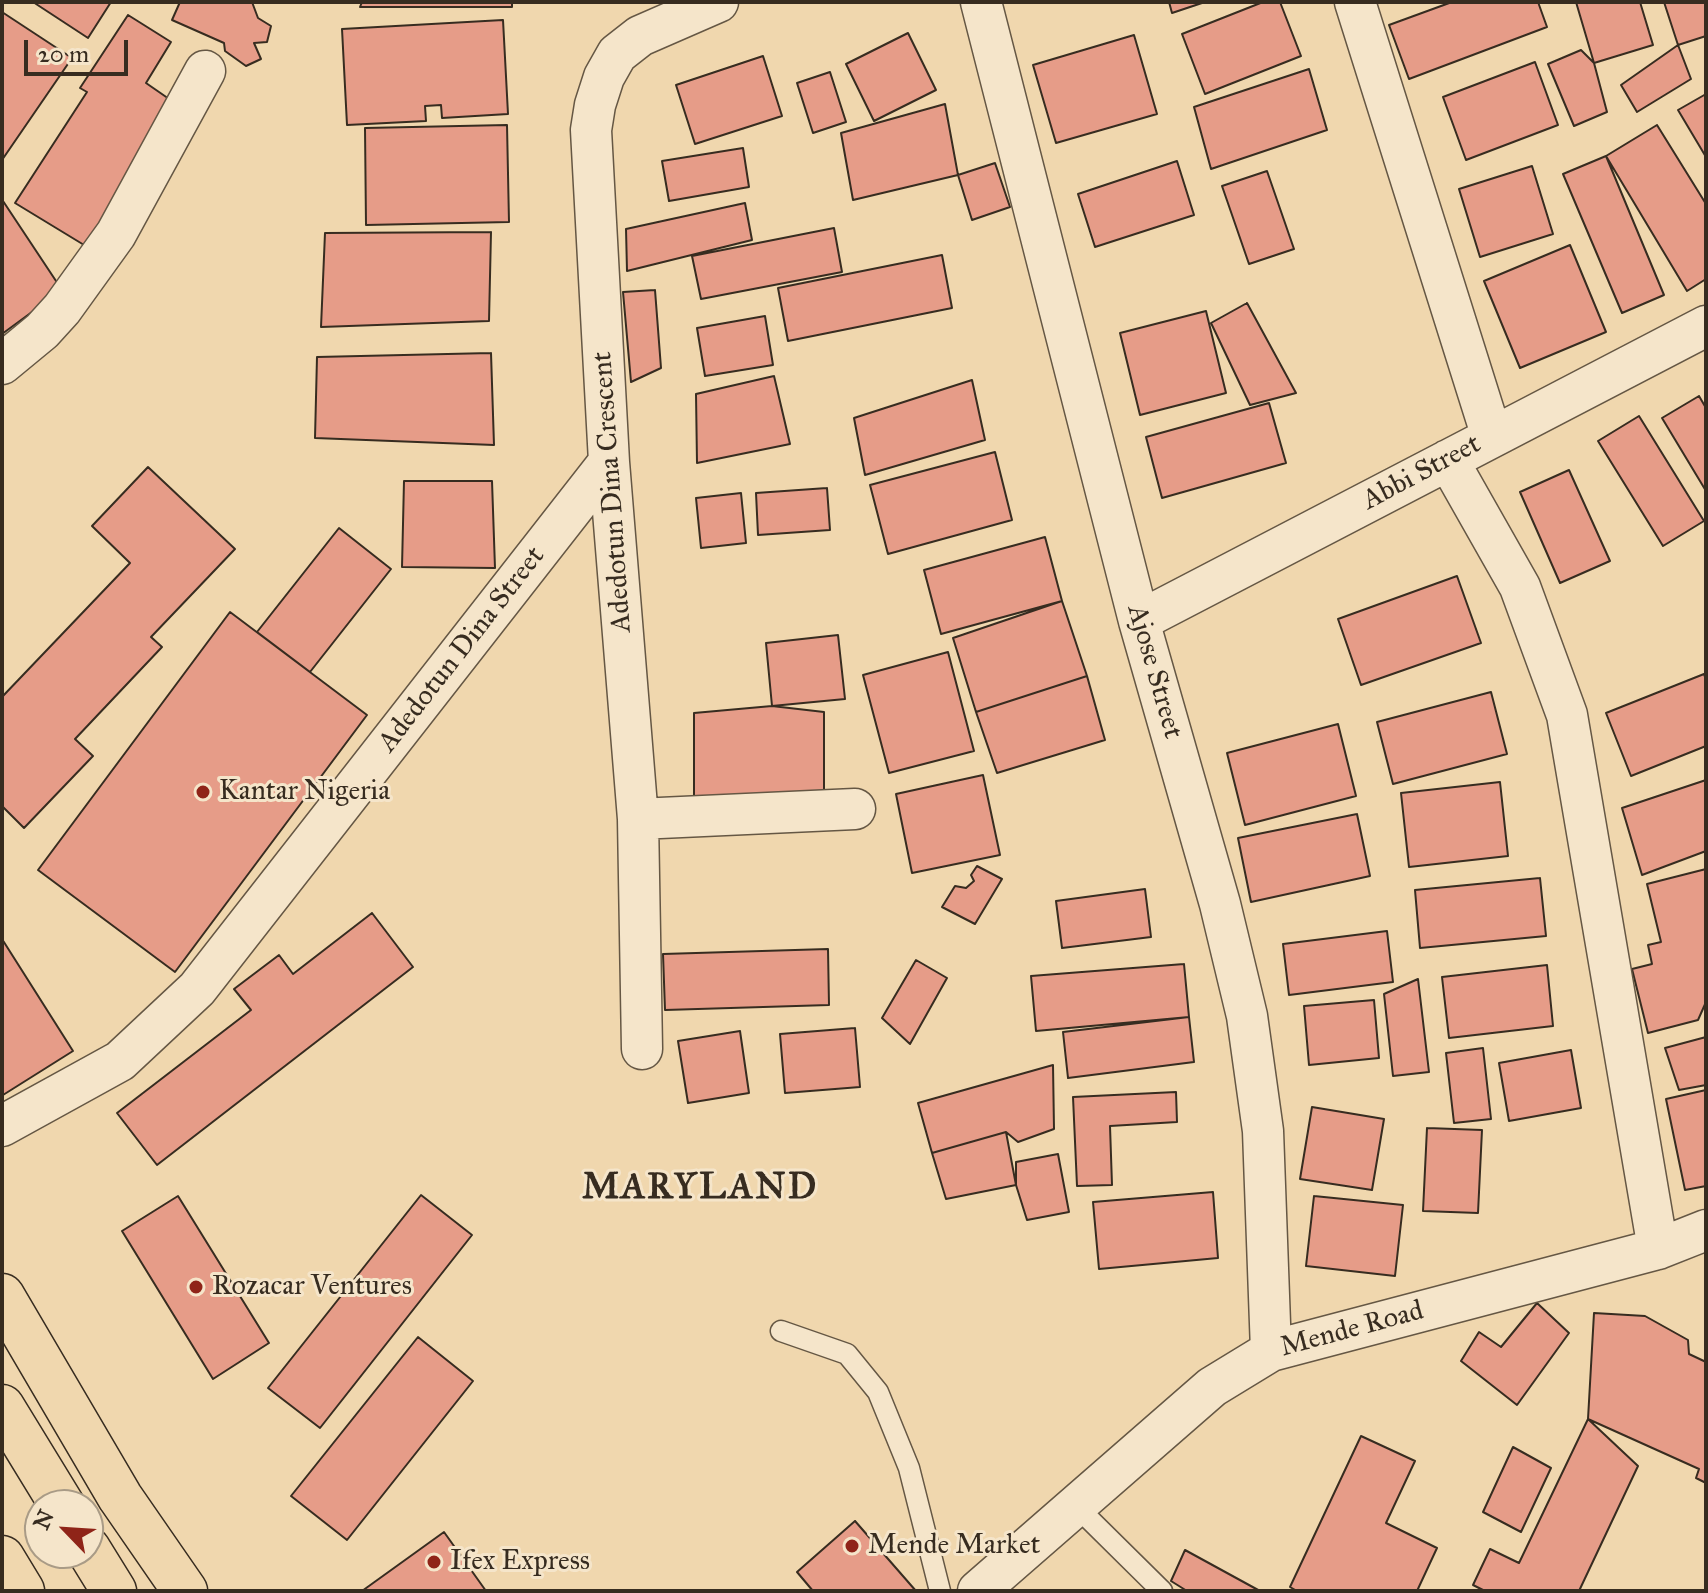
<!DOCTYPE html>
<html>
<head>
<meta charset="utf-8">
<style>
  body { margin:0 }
  #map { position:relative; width:1708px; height:1593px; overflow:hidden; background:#f0d7ae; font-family:"IM FELL Great Primer",serif }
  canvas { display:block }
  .frame { position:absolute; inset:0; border:4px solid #372c20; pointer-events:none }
  .north { position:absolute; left:24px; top:1489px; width:80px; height:80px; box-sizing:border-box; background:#f5e5ca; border:2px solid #a99b86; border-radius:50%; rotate:295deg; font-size:22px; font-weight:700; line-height:32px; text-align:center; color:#372c20 }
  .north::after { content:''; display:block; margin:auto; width:28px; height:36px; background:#8f2418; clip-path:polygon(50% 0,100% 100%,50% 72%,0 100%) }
  .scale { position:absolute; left:24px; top:40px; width:104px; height:36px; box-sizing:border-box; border:4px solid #372c20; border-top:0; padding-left:10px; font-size:24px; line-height:28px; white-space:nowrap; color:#372c20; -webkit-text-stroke:6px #f5e5ca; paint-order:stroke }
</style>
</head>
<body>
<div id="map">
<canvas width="1708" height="1593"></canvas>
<div class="frame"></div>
<div class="north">N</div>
<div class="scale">20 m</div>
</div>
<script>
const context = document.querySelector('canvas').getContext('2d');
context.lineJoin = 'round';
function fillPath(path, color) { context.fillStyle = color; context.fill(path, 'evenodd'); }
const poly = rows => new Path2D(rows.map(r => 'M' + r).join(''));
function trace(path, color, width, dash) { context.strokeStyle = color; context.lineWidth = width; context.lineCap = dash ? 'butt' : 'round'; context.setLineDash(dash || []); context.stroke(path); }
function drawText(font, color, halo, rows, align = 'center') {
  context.font = font + ' "IM FELL Great Primer",serif'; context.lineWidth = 6; context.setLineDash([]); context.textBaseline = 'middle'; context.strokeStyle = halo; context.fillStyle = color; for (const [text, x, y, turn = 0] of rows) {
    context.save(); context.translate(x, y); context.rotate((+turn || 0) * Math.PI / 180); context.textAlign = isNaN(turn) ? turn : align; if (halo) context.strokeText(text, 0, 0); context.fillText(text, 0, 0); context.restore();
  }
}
const building = poly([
  [33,2,111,2,88,38,33,2],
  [180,2,252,2,258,18,271,26,267,42,254,43,261,59,246,66,225,51,224,43,172,20,180,2],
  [362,2,512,2,512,7,360,7,362,2],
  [1169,2,1205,2,1172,13,1169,2],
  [1263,2,1280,2,1301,56,1205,94,1182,34,1263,2],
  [1452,2,1538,2,1547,27,1409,79,1389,25,1452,2],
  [1576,2,1640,2,1653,45,1594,63,1576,2],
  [1664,2,1706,2,1706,36,1678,45,1664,2],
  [2,12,72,58,2,160,2,12],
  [128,15,171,42,146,83,172,101,89,248,15,203,87,92,80,88,128,15],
  [503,20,508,114,442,118,441,105,425,106,426,121,347,125,342,29,503,20],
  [908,33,936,90,874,121,846,64,908,33],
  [1134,35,1157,114,1056,143,1033,65,1134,35],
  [1678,45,1691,79,1637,112,1621,85,1678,45],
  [1581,50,1594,63,1607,112,1574,126,1548,64,1581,50],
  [763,56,782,116,695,144,676,85,763,56],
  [1535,62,1558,125,1466,160,1443,97,1535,62],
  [1309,69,1327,130,1211,169,1194,107,1309,69],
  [830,72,846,122,813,133,797,83,830,72],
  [1706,94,1706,157,1678,110,1706,94],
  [945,104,958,175,853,200,841,133,945,104],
  [507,125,509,222,366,225,365,128,507,125],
  [1657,125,1706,204,1706,279,1687,291,1606,156,1657,125],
  [743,148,749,187,669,201,662,161,743,148],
  [1606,156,1664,295,1622,313,1563,174,1606,156],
  [1177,161,1194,215,1095,247,1078,194,1177,161],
  [995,163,1010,207,972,220,958,175,995,163],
  [1532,166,1553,234,1480,257,1459,189,1532,166],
  [1267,171,1294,249,1249,264,1222,186,1267,171],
  [3,201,62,290,2,334,2,202,3,201],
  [745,203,752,240,627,271,626,229,745,203],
  [834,228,842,272,701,299,692,256,834,228],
  [491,232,489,321,321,327,325,233,491,232],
  [1570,245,1606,332,1520,368,1484,281,1570,245],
  [942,255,952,308,788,341,778,288,942,255],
  [655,290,661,368,631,382,623,292,655,290],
  [1247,303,1296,393,1250,405,1211,323,1247,303],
  [1206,311,1226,393,1140,415,1120,333,1206,311],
  [765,316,773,365,705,376,697,328,765,316],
  [491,353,494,445,315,438,317,357,491,353],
  [774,376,790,444,697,463,696,394,774,376],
  [972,380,985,440,865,475,854,418,972,380],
  [1699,396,1706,408,1706,491,1662,418,1699,396],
  [1269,403,1286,463,1162,498,1146,437,1269,403],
  [1639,416,1704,521,1663,546,1598,441,1639,416],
  [995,452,1012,520,888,554,870,485,995,452],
  [148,467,235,549,151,637,162,647,75,739,93,756,24,828,2,806,2,697,130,563,92,526,148,467],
  [1569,470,1610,561,1560,583,1520,492,1569,470],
  [404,481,492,481,495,568,402,567,404,481],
  [827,488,830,530,758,535,756,493,827,488],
  [741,493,746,543,701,548,696,498,741,493],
  [339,528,391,569,310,672,257,632,339,528],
  [1045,537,1062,601,941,634,924,570,1045,537],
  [1457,576,1481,643,1361,685,1338,619,1457,576],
  [1062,601,1087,676,976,712,953,638,1062,601],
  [230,612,367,715,175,972,38,870,230,612],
  [838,635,845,699,772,706,766,643,838,635],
  [948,652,974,751,889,773,863,675,948,652],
  [1704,674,1706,680,1706,746,1631,776,1606,713,1704,674],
  [1087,676,1105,740,997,773,976,712,1087,676],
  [1491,692,1507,754,1393,784,1377,722,1491,692],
  [772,706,824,712,824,796,694,798,694,713,772,706],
  [1338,724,1356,796,1245,825,1227,753,1338,724],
  [983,775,1000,855,912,873,896,794,983,775],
  [1706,780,1706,851,1642,875,1622,808,1706,780],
  [1500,782,1508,856,1409,867,1401,793,1500,782],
  [1357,814,1370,876,1251,902,1238,838,1357,814],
  [977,866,1002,879,975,924,942,907,955,886,966,888,974,881,971,875,977,866],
  [1706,869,1706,1002,1698,1020,1648,1033,1632,969,1652,964,1648,945,1661,942,1647,884,1706,869],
  [1540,878,1546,936,1420,948,1415,890,1540,878],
  [1145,889,1151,937,1062,948,1056,901,1145,889],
  [372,913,413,967,157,1165,117,1113,251,1010,234,989,279,955,293,974,372,913],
  [1387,931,1393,982,1289,995,1283,944,1387,931],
  [2,939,73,1051,3,1095,2,1093,2,939],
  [828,949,829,1005,665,1010,663,954,828,949],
  [916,960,947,978,910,1044,882,1018,916,960],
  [1184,964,1189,1017,1036,1031,1031,976,1184,964],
  [1547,965,1553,1026,1449,1038,1442,977,1547,965],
  [1418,979,1429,1072,1393,1076,1384,994,1418,979],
  [1374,1000,1379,1058,1309,1065,1304,1006,1374,1000],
  [1189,1017,1194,1062,1068,1078,1063,1032,1189,1017],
  [855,1028,860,1087,785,1093,780,1034,855,1028],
  [740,1031,749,1093,688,1103,678,1041,740,1031],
  [1706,1037,1706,1085,1679,1090,1665,1048,1706,1037],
  [1483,1048,1491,1119,1454,1123,1446,1053,1483,1048],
  [1571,1050,1581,1108,1509,1121,1499,1063,1571,1050],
  [1053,1065,1054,1129,1018,1142,1006,1132,932,1153,918,1103,1053,1065],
  [1706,1090,1706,1186,1685,1190,1666,1099,1706,1090],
  [1176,1092,1177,1122,1110,1126,1112,1185,1077,1186,1073,1097,1176,1092],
  [1312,1107,1384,1119,1372,1190,1300,1179,1312,1107],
  [1427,1128,1482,1130,1478,1213,1423,1211,1427,1128],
  [1006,1132,1016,1185,946,1199,932,1153,1006,1132],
  [1058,1154,1069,1212,1027,1220,1016,1185,1016,1162,1058,1154],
  [1213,1192,1218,1258,1099,1269,1093,1202,1213,1192],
  [421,1195,472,1235,320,1428,268,1388,421,1195],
  [178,1196,269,1343,213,1379,122,1231,178,1196],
  [1314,1196,1403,1205,1395,1276,1306,1266,1314,1196],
  [1537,1303,1569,1333,1517,1405,1461,1361,1479,1332,1501,1347,1537,1303],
  [1594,1313,1645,1316,1688,1340,1689,1354,1706,1362,1706,1483,1696,1478,1699,1469,1588,1419,1594,1313],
  [418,1337,473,1381,347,1540,291,1496,418,1337],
  [1588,1419,1638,1466,1579,1591,1485,1591,1473,1585,1490,1549,1519,1563,1588,1419],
  [1361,1436,1415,1461,1386,1523,1437,1548,1417,1591,1297,1591,1290,1587,1361,1436],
  [1513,1447,1551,1468,1521,1532,1483,1512,1513,1447],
  [855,1521,916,1591,813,1591,797,1572,855,1521],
  [444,1532,486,1591,362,1591,444,1532],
  [1185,1550,1260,1591,1187,1591,1171,1581,1185,1550]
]);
fillPath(building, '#e69c88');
trace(building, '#372c20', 2);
const service = poly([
  [781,1331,847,1354,878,1392,909,1468,940,1591],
  [1077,1507,1162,1591]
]);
const minor = poly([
  [981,2,1139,621,1220,904,1247,1016,1263,1131,1271,1351],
  [1355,2,1492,437],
  [2,364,42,331,62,309,116,234,205,71],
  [1448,460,1520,587,1567,715,1658,1249],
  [1139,621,1706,326],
  [638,819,855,809],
  [642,1049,638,819,609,462,591,130,595,105,604,77,617,54,640,36,718,2],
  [2,1126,120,1061,197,989,609,462],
  [978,1591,1212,1387,1271,1351,1658,1249,1706,1230]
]);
const primary = poly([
  [2,1296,120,1497,185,1591]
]);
const motorway = poly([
  [2,1407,62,1505],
  [88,1549,114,1591],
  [2,1558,22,1591]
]);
trace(service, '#655744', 23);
trace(minor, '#655744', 43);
trace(primary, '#372c20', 47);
trace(motorway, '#372c20', 47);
trace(service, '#f5e5ca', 20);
trace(minor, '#f5e5ca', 40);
trace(primary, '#f0d7ae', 44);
trace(motorway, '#f0d7ae', 44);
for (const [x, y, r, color] of [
  [203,792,8,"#8f2418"],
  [196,1287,8,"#8f2418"],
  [852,1546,8,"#8f2418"],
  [434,1562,8,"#8f2418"]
]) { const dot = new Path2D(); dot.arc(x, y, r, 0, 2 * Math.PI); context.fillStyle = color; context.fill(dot); trace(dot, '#f5e5ca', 3); }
drawText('28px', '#372c20', '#f5e5ca', [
  ["Abbi Street",1422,473,-28],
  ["Adedotun Dina Crescent",613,492,-94],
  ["Adedotun Dina Street",462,650,-52],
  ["Ajose Street",1154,672,74],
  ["Mende Road",1352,1330,-15]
]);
drawText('28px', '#372c20', '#f5e5ca', [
  ["Kantar Nigeria",219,792],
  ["Rozacar Ventures",212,1287],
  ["Mende Market",868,1546],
  ["Ifex Express",450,1562]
], 'left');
context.letterSpacing = '2px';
drawText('bold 36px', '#372c20', '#f5e5ca', [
  ["MARYLAND",700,1189]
]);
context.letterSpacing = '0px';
</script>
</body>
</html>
